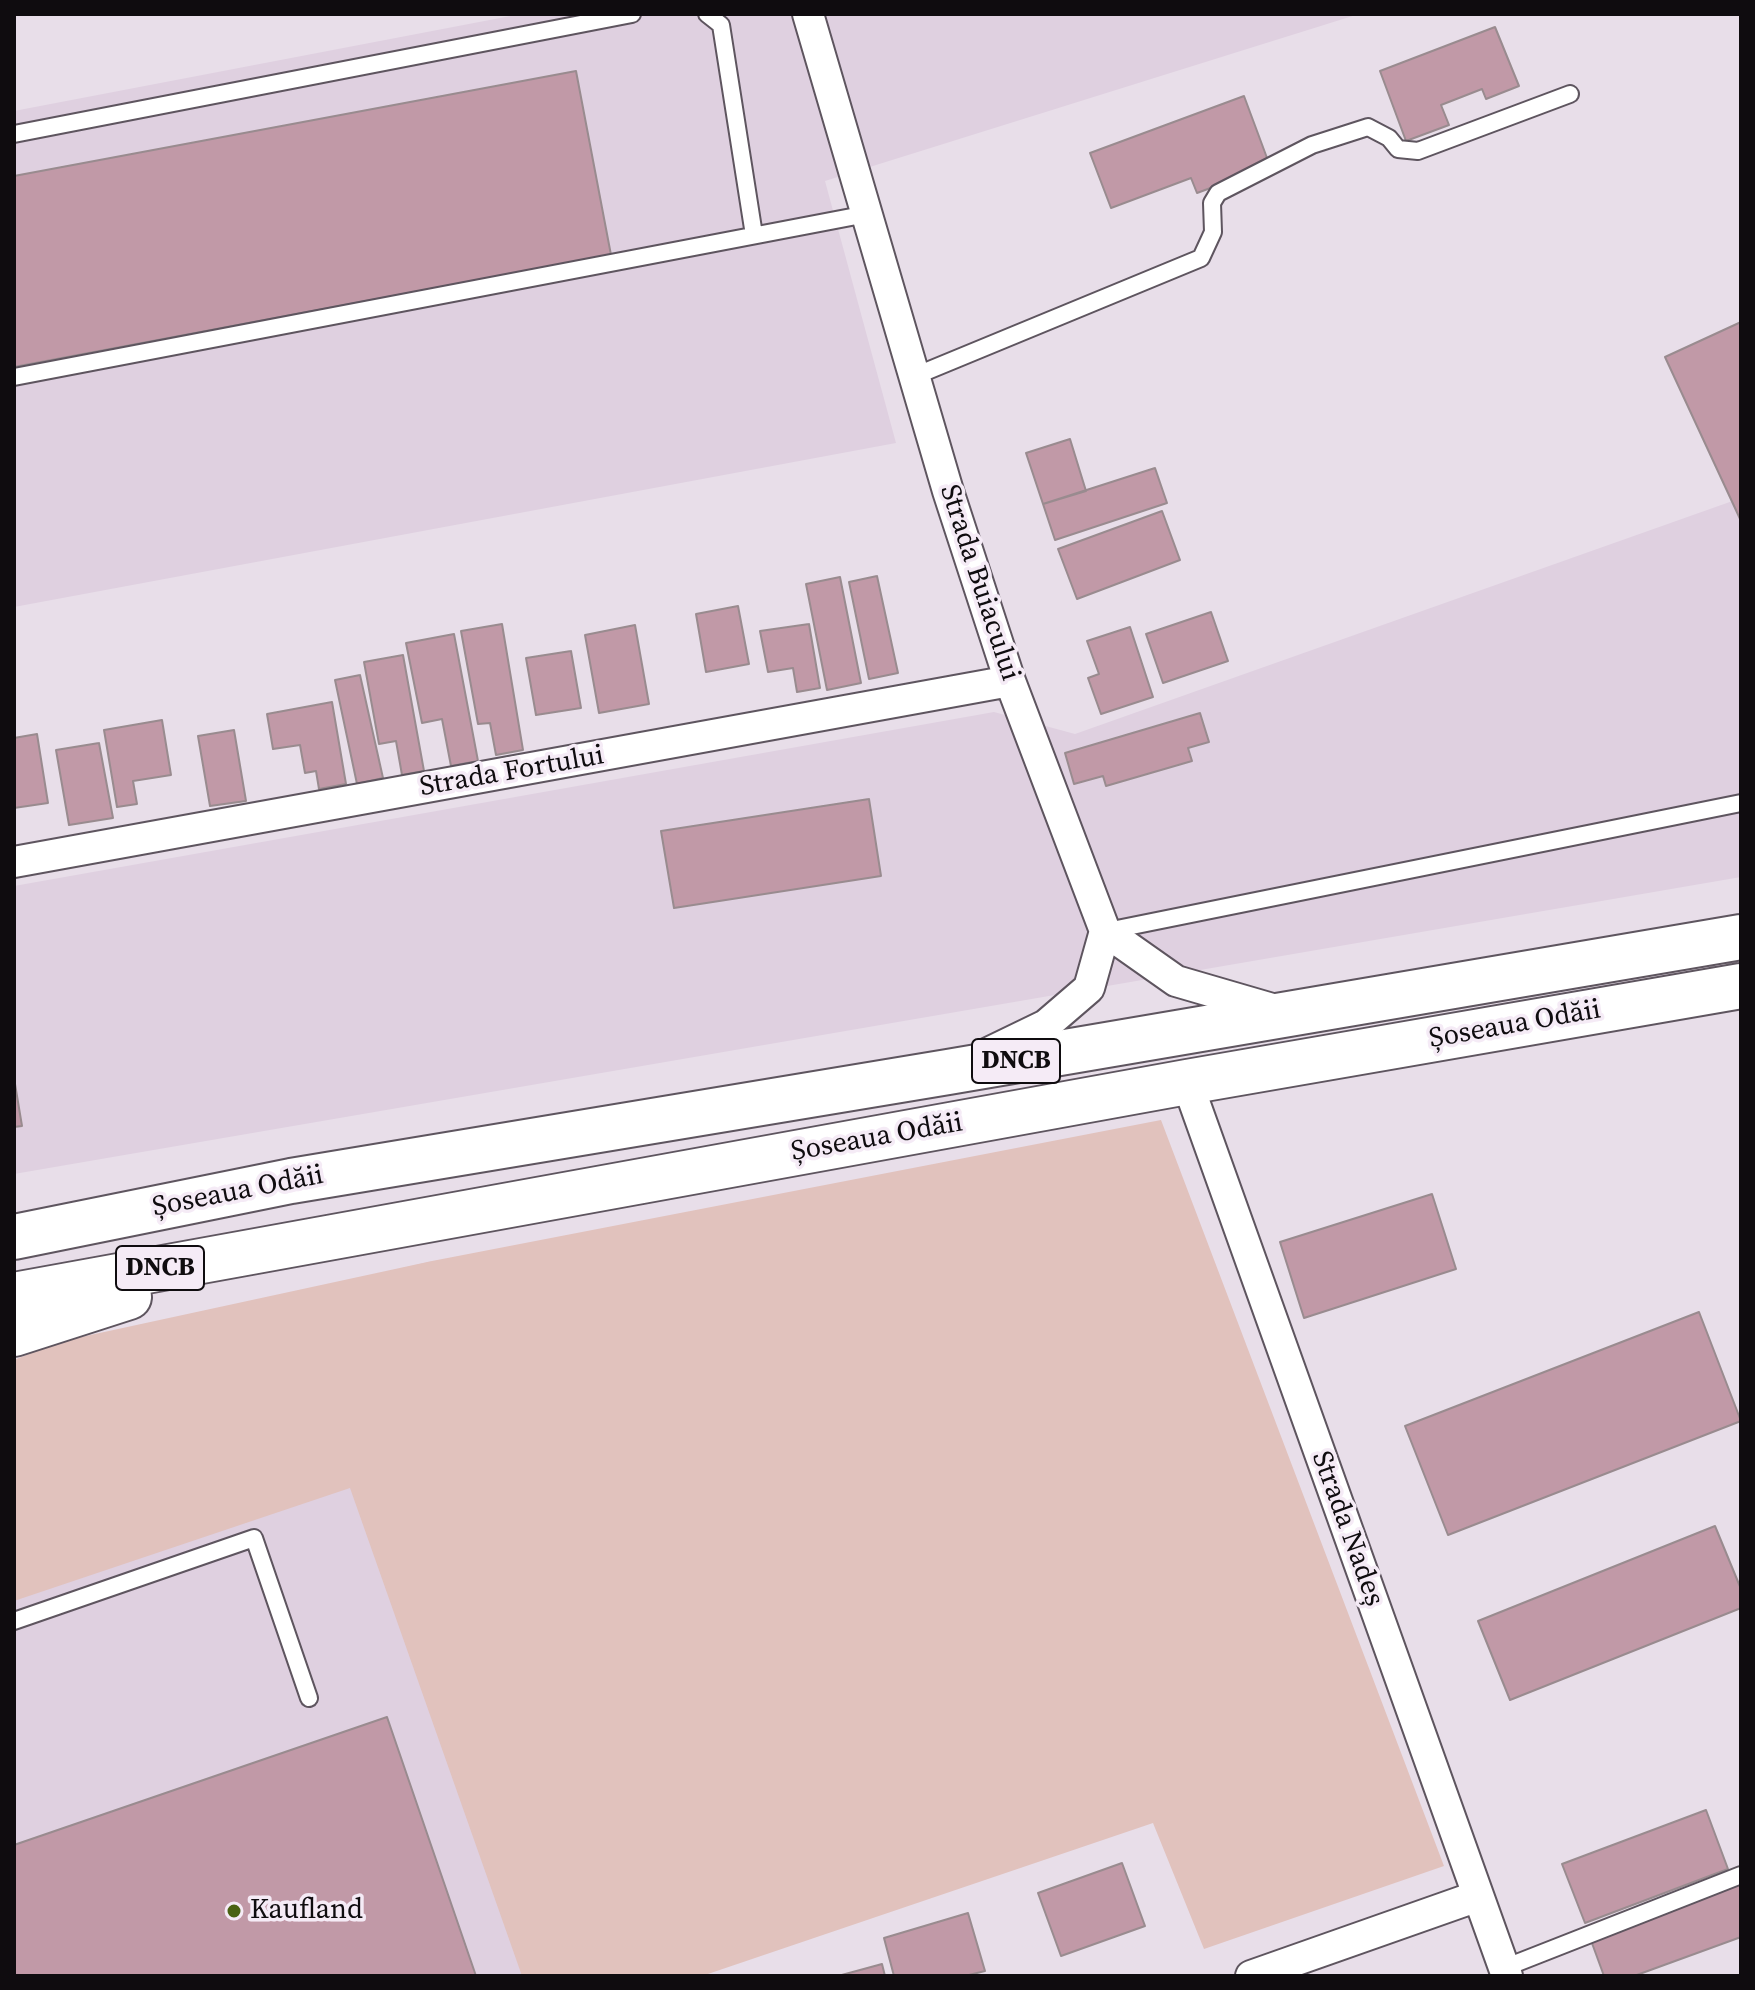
<!DOCTYPE html>
<html>
<head>
<meta charset="utf-8">
<style>
  body { margin:0 }
  #map { position:relative; width:1755px; height:1990px; overflow:hidden; background:#e8dee9; font-family:"Source Serif 4",serif }
  canvas { display:block }
  .frame { position:absolute; inset:0; border:16px solid #0f0c0f; pointer-events:none }
</style>
</head>
<body>
<div id="map">
<canvas width="1755" height="1990"></canvas>
<div class="frame"></div>
</div>
<script>
const context = document.querySelector('canvas').getContext('2d');
context.lineJoin = 'round';
function fillPath(path, color) { context.fillStyle = color; context.fill(path, 'evenodd'); }
const poly = rows => new Path2D(rows.map(r => 'M' + r).join(''));
function trace(path, color, width, dash) { context.strokeStyle = color; context.lineWidth = width; context.lineCap = dash ? 'butt' : 'round'; context.setLineDash(dash || []); context.stroke(path); }
function drawText(font, color, halo, rows, align = 'center') {
  context.font = font + ' "Source Serif 4",serif'; context.lineWidth = 7; context.setLineDash([]); context.textBaseline = 'middle'; context.strokeStyle = halo; context.fillStyle = color; for (const [text, x, y, turn = 0] of rows) {
    context.save(); context.translate(x, y); context.rotate((+turn || 0) * Math.PI / 180); context.textAlign = isNaN(turn) ? turn : align; if (halo) context.strokeText(text, 0, 0); context.fillText(text, 0, 0); context.restore();
  }
}
fillPath(poly([
  [521,14,1359,14,825,181,896,443,14,607,14,111],
  [1741,498,1741,877,14,1174,14,886,994,712,1075,734],
  [432,1261,687,1976,14,1976,14,1360]
]), '#dfd0e0');
fillPath(poly([
  [1161,1120,1444,1866,1204,1949,1153,1823,702,1976,522,1976,350,1488,14,1601,14,1360,58,1342,432,1261]
]), '#e1c2bd');
const building = poly([
  [1495,27,1519,86,1486,99,1482,89,1441,105,1449,125,1406,141,1380,71,1495,27],
  [576,71,611,255,14,367,14,176,576,71],
  [1244,96,1270,166,1197,193,1191,178,1111,208,1090,153,1244,96],
  [1741,322,1741,521,1665,357,1741,322],
  [1070,439,1086,491,1043,504,1026,453,1070,439],
  [1155,468,1167,503,1055,540,1043,504,1155,468],
  [1162,511,1180,560,1077,599,1058,549,1162,511],
  [877,576,898,673,869,679,849,582,877,576],
  [840,577,861,683,827,690,806,584,840,577],
  [738,606,749,664,706,672,696,614,738,606],
  [1211,612,1228,661,1163,683,1146,634,1211,612],
  [502,624,523,750,496,755,490,723,478,724,461,631,502,624],
  [809,624,820,688,797,692,793,668,768,672,760,631,809,624],
  [635,625,649,704,599,713,585,635,635,625],
  [1130,627,1153,697,1101,714,1088,678,1099,674,1087,641,1130,627],
  [454,634,478,761,451,766,442,719,422,723,406,643,454,634],
  [571,651,581,708,536,715,526,658,571,651],
  [403,655,424,771,402,775,396,741,379,744,364,662,403,655],
  [360,675,383,778,357,784,335,680,360,675],
  [332,702,346,784,319,789,316,771,305,773,300,745,273,749,267,714,332,702],
  [1200,713,1209,742,1188,748,1192,761,1106,786,1103,776,1074,784,1065,753,1200,713],
  [162,720,171,775,133,781,137,804,117,807,104,730,162,720],
  [234,730,246,801,210,806,198,736,234,730],
  [37,734,48,803,14,808,14,738,37,734],
  [99,743,113,818,69,825,56,750,99,743],
  [869,799,881,876,674,908,661,831,869,799],
  [14,1078,22,1126,14,1127,14,1078],
  [1432,1194,1456,1269,1304,1318,1280,1242,1432,1194],
  [1699,1312,1741,1421,1448,1535,1405,1426,1699,1312],
  [1715,1526,1741,1589,1741,1608,1510,1700,1478,1621,1715,1526],
  [387,1717,476,1976,14,1976,14,1845,387,1717],
  [1706,1810,1728,1869,1585,1923,1562,1864,1706,1810],
  [1122,1863,1145,1926,1061,1956,1038,1893,1122,1863],
  [1741,1880,1741,1937,1634,1976,1604,1976,1589,1935,1741,1880],
  [968,1913,985,1971,965,1976,894,1976,884,1938,968,1913],
  [882,1964,885,1976,838,1976,882,1964]
]);
fillPath(building, '#c199a7');
trace(building, '#998b8f', 2);
const service = poly([
  [707,14,721,25,754,235],
  [14,134,632,14],
  [915,376,1201,258,1213,232,1212,203,1218,193,1312,145,1368,127,1389,138,1398,149,1418,151,1570,94],
  [14,377,867,214],
  [1107,931,1741,803],
  [14,1621,254,1538,309,1698],
  [1504,1968,1741,1875]
]);
const minor = poly([
  [808,14,948,491,1010,681,1105,931,1089,988,1046,1025,984,1055],
  [14,862,1010,681],
  [1105,931,1176,981,1279,1011],
  [1187,1082,1507,1976],
  [1251,1976,1478,1896]
]);
const primary = poly([
  [14,1237,291,1181,948,1072,1741,937],
  [14,1295,1187,1082,1741,986],
  [14,1334,129,1297]
]);
trace(service, '#5e555f', 20);
trace(minor, '#5e555f', 34);
trace(primary, '#5e555f', 48);
trace(service, '#fff', 16);
trace(minor, '#fff', 30);
trace(primary, '#fff', 44);
for (const [x, y, r, color] of [
  [234,1911,8,"#496212"]
]) { const dot = new Path2D(); dot.arc(x, y, r, 0, 2 * Math.PI); context.fillStyle = color; context.fill(dot); trace(dot, '#f5ebf6', 3); }
for (const [x, y, w] of [
  [1016,1061,88],
  [160,1268,88]
]) { const box = new Path2D(); box.roundRect(x - w / 2, y - 22, w, 44, 6); context.fillStyle = '#f5ebf6'; context.fill(box); trace(box, '#0f0c0f', 2); }
drawText('bold 26px', '#0f0c0f', null, [
  ["DNCB",1016,1061],
  ["DNCB",160,1268]
]);
drawText('28px', '#0f0c0f', '#f5ebf6', [
  ["Strada Buiacului",979,583,72],
  ["Strada Fortului",512,772,-10],
  ["Șoseaua Odăii",1515,1025,-10],
  ["Șoseaua Odăii",877,1138,-10],
  ["Șoseaua Odăii",238,1192,-11],
  ["Strada Nadeș",1347,1529,70]
]);
drawText('28px', '#0f0c0f', '#f5ebf6', [
  ["Kaufland",250,1911]
], 'left');
</script>
</body>
</html>
